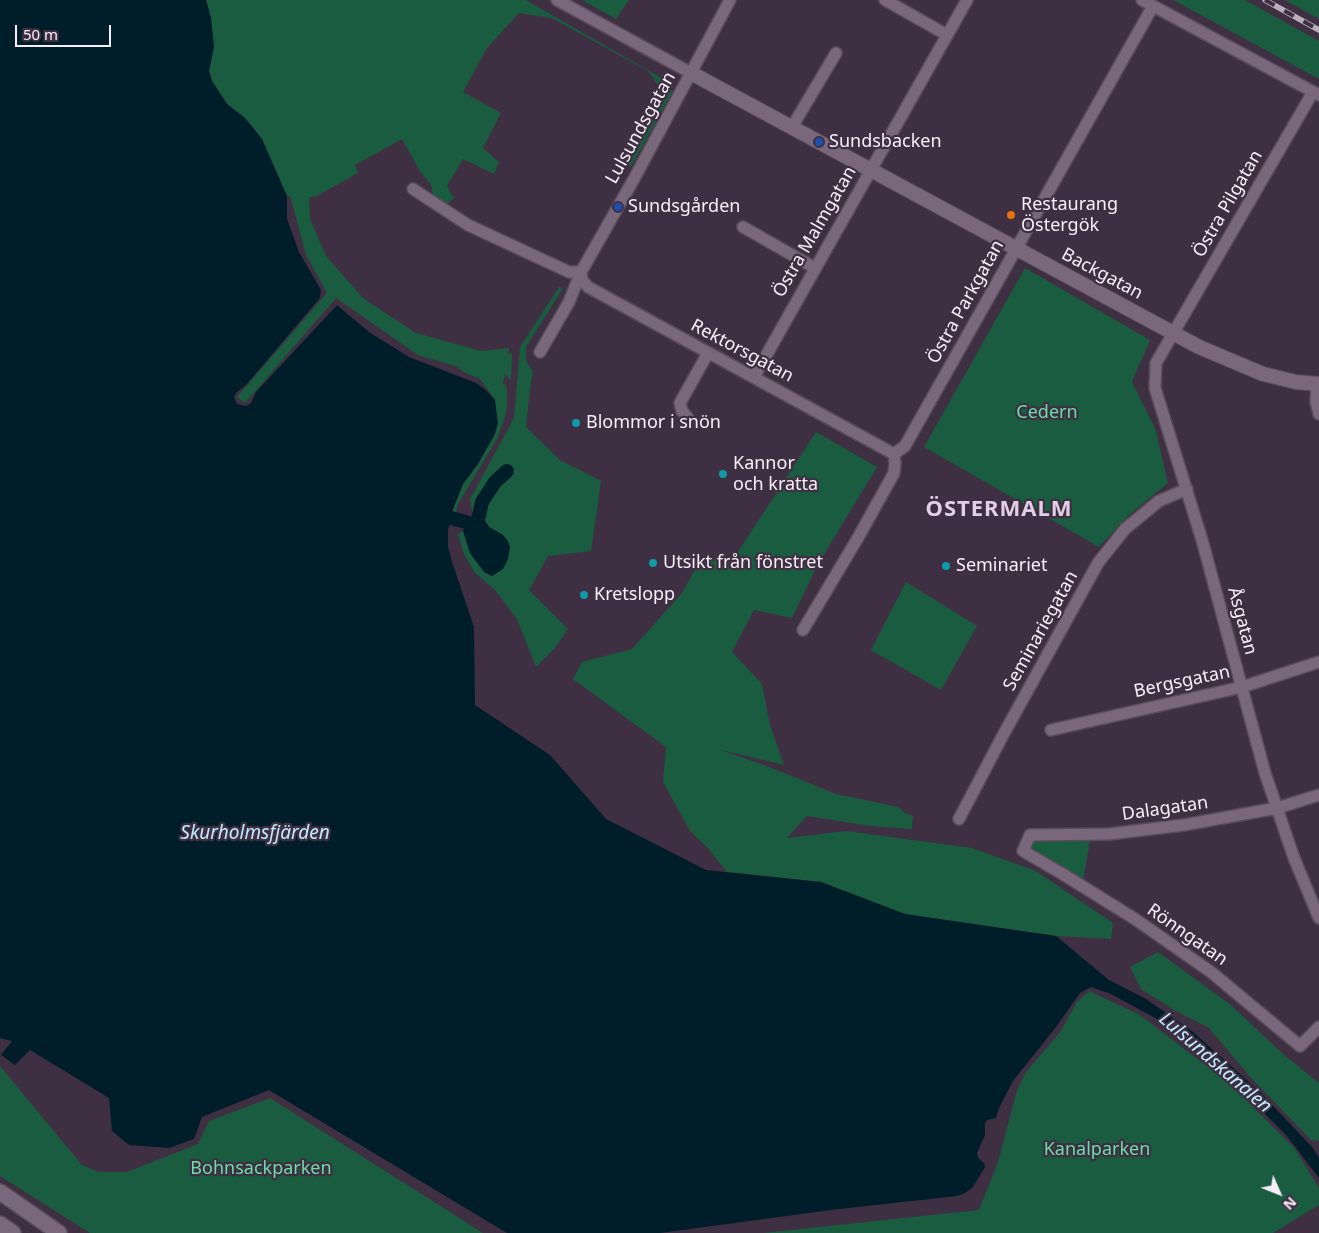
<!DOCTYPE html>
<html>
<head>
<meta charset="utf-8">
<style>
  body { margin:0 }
  #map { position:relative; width:1319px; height:1233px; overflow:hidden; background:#3f2f42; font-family:"Noto Sans",sans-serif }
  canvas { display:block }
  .north { position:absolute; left:1254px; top:1168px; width:50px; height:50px; -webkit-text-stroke:4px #3f2f42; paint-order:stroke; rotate:134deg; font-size:14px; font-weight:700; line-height:20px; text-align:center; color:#f8eefa }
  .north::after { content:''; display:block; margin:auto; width:18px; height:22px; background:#f8eefa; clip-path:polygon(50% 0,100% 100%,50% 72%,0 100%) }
  .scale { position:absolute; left:15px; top:25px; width:96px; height:22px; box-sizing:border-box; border:2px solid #f8eefa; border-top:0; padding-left:6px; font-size:15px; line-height:18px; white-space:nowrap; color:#f8eefa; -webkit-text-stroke:4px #3f2f42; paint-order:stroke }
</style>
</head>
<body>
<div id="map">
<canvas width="1319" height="1233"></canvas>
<div class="north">N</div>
<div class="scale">50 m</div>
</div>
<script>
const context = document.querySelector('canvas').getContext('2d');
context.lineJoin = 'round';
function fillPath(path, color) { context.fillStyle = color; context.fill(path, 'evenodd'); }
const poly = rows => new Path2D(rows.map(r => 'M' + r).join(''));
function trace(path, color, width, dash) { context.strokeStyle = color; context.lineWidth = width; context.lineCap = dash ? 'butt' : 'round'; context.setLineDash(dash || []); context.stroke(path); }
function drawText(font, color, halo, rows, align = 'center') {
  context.font = font + ' "Noto Sans",sans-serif'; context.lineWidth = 4.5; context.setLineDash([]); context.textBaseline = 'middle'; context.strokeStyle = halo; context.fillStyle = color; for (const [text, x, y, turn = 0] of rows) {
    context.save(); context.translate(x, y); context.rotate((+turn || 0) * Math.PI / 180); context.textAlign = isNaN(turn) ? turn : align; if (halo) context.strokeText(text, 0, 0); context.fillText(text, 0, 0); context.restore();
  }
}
fillPath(poly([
  [206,0,526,0,670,83,672,93,631,167,624,162,660,102,661,89,648,71,552,18,519,13,487,48,463,92,501,113,483,148,499,162,494,174,463,159,447,186,454,198,443,208,434,200,431,185,420,171,402,139,355,165,358,173,315,197,309,197,310,219,326,256,364,299,416,333,481,351,509,348,508,354,512,353,511,381,505,374,503,383,506,385,507,392,507,408,504,420,497,439,458,504,454,519,451,518,453,509,463,484,478,464,495,400,480,379,463,372,458,367,418,355,336,298,245,403,237,397,327,293,306,255,290,196,287,196,262,139,245,118,227,104,212,81,209,71,214,47,211,18],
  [582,0,629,0,616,19],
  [1173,0,1245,0,1319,41,1319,79],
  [1285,0,1319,0,1319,19],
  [1025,268,1150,340,1132,382,1155,428,1168,483,1129,515,1099,547,924,447],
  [559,287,563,288,526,347,526,361,533,371,531,381,526,427,560,460,601,481,591,551,548,556,529,590,568,629,555,648,536,667,517,619,495,590,475,573,464,554,458,534,463,531,470,553,503,535,489,527,482,516,473,514,470,499,514,418,520,347],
  [816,432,877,467,817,566,792,618,754,610,732,652,762,684,770,725,784,765,721,750,764,765,836,794,898,807,905,813,913,816,912,829,871,826,807,816,787,838,846,831,972,848,1036,871,1113,923,1111,939,1056,936,905,914,821,882,727,872,707,847,690,831,663,782,666,747,573,679,582,662,632,649,682,593,701,559,734,558],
  [906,582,977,626,941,690,871,650],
  [1091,835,1082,886,1024,851,1037,836],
  [1158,952,1231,1005,1283,1054,1319,1083,1319,1141,1311,1140,1252,1079,1209,1028,1174,1010,1141,989,1130,967],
  [1089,991,1140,1015,1229,1083,1295,1149,1319,1188,1319,1205,1273,1233,763,1233,979,1210,998,1162,1017,1090,1026,1072,1060,1032,1077,1002],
  [0,1066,82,1165,99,1172,127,1172,198,1144,209,1121,270,1098,483,1233,90,1233,0,1176]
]), '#1a5c3f');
fillPath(poly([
  [0,0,206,0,211,18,214,47,209,71,212,81,227,104,245,118,262,139,287,196,287,219,299,252,321,290,320,298,246,385,237,392,234,397,237,404,246,406,251,403,256,392,337,305,369,332,409,357,476,383,487,391,495,400,498,423,495,434,478,464,463,484,453,509,448,530,448,547,452,562,474,627,475,705,550,755,606,819,706,870,821,882,905,914,1056,936,1109,980,1146,999,1192,1031,1260,1092,1313,1148,1319,1158,1319,1178,1286,1135,1222,1071,1194,1047,1157,1019,1111,994,1091,987,1080,993,1056,1027,1013,1081,999,1108,996,1118,987,1120,985,1123,985,1135,977,1153,978,1158,984,1163,985,1167,973,1187,965,1193,957,1196,831,1210,660,1233,507,1233,269,1090,202,1117,194,1139,169,1148,129,1145,112,1131,109,1098,30,1050,15,1065,1,1055,12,1041,0,1038],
  [473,514,482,516,489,527,503,535,508,541,510,547,508,559,503,569,492,576,484,572,470,553,463,531,467,520]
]), '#001e29');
trace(poly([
  [479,516,482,502,495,482,507,471],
  [451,518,466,522]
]), '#001e29', 14);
const minor = poly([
  [557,0,691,73],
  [885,0,947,35],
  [1142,0,1319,95],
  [1313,92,1156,363,1155,388,1202,540,1265,773,1294,858,1319,918],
  [792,127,836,53],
  [413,189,468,225,569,272,581,272],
  [743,227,815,268],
  [581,272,582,280,588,287,894,454],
  [540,352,569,302,581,272,635,177,730,0],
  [754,377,967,0],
  [1317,384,1316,402,1319,414],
  [689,419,682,411,680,403,708,353],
  [894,454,905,446,1153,6],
  [803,630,859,536,894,473,895,463,894,454],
  [1051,730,1242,687,1319,662],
  [1319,795,1277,808,1184,825,1109,834,1030,835,1023,851,1061,873,1135,919,1211,972,1300,1046,1319,1027],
  [959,819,1002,737,1098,563,1125,529,1159,501,1187,489]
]);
const tertiary = poly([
  [691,73,1199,347,1263,374,1296,382,1319,384]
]);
const secondary = poly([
  [0,1192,59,1233],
  [0,1224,13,1233]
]);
trace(minor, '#584b5a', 14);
trace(tertiary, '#584b5a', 16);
trace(secondary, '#584b5a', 18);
trace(minor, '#79677c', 11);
trace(tertiary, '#79677c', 14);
trace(secondary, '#79677c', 15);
const rail = poly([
  [1265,0,1319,30]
]);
trace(rail, '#baaebd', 5.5);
trace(rail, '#3f2f42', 4, [11]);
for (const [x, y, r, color] of [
  [819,142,5,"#1a4fb4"],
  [618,207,5,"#1a4fb4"],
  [1011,215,5,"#e8710a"],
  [576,423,5,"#0f9aa8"],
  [723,474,5,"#0f9aa8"],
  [653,563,5,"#0f9aa8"],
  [946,566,5,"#0f9aa8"],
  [584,595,5,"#0f9aa8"]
]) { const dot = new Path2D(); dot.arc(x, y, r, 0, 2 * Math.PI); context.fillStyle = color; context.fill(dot); trace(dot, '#3f2f42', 2); }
drawText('18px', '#f8eefa', '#3f2f42', [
  ["Lulsundsgatan",641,128,-61],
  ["Östra Pilgatan",1228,204,-60],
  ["Östra Malmgatan",815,232,-60],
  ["Backgatan",1102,274,28],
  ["Östra Parkgatan",966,302,-61],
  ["Rektorsgatan",742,351,28],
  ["Åsgatan",1242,621,75],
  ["Seminariegatan",1041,631,-61],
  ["Bergsgatan",1182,682,-12],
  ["Dalagatan",1165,809,-8],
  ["Rönngatan",1187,935,35]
]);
drawText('18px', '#f8eefa', '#3f2f42', [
  ["Sundsbacken",829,142],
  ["Restaurang",1021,205],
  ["Östergök",1021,226],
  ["Sundsgården",628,207],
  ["Blommor i snön",586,423],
  ["Kannor",733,464],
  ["och kratta",733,485],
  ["Utsikt från fönstret",663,563],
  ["Seminariet",956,566],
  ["Kretslopp",594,595]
], 'left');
drawText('18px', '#68dea6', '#3f2f42', [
  ["Cedern",1047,413],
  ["Kanalparken",1097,1150],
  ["Bohnsackparken",261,1169]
]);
drawText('italic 19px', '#beecfe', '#3f2f42', [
  ["Skurholmsfjärden",255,834],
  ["Lulsundskanalen",1215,1063,41]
]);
context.letterSpacing = '1px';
drawText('bold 22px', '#e2cee6', '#3f2f42', [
  ["ÖSTERMALM",999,510]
]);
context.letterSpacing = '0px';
</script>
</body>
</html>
